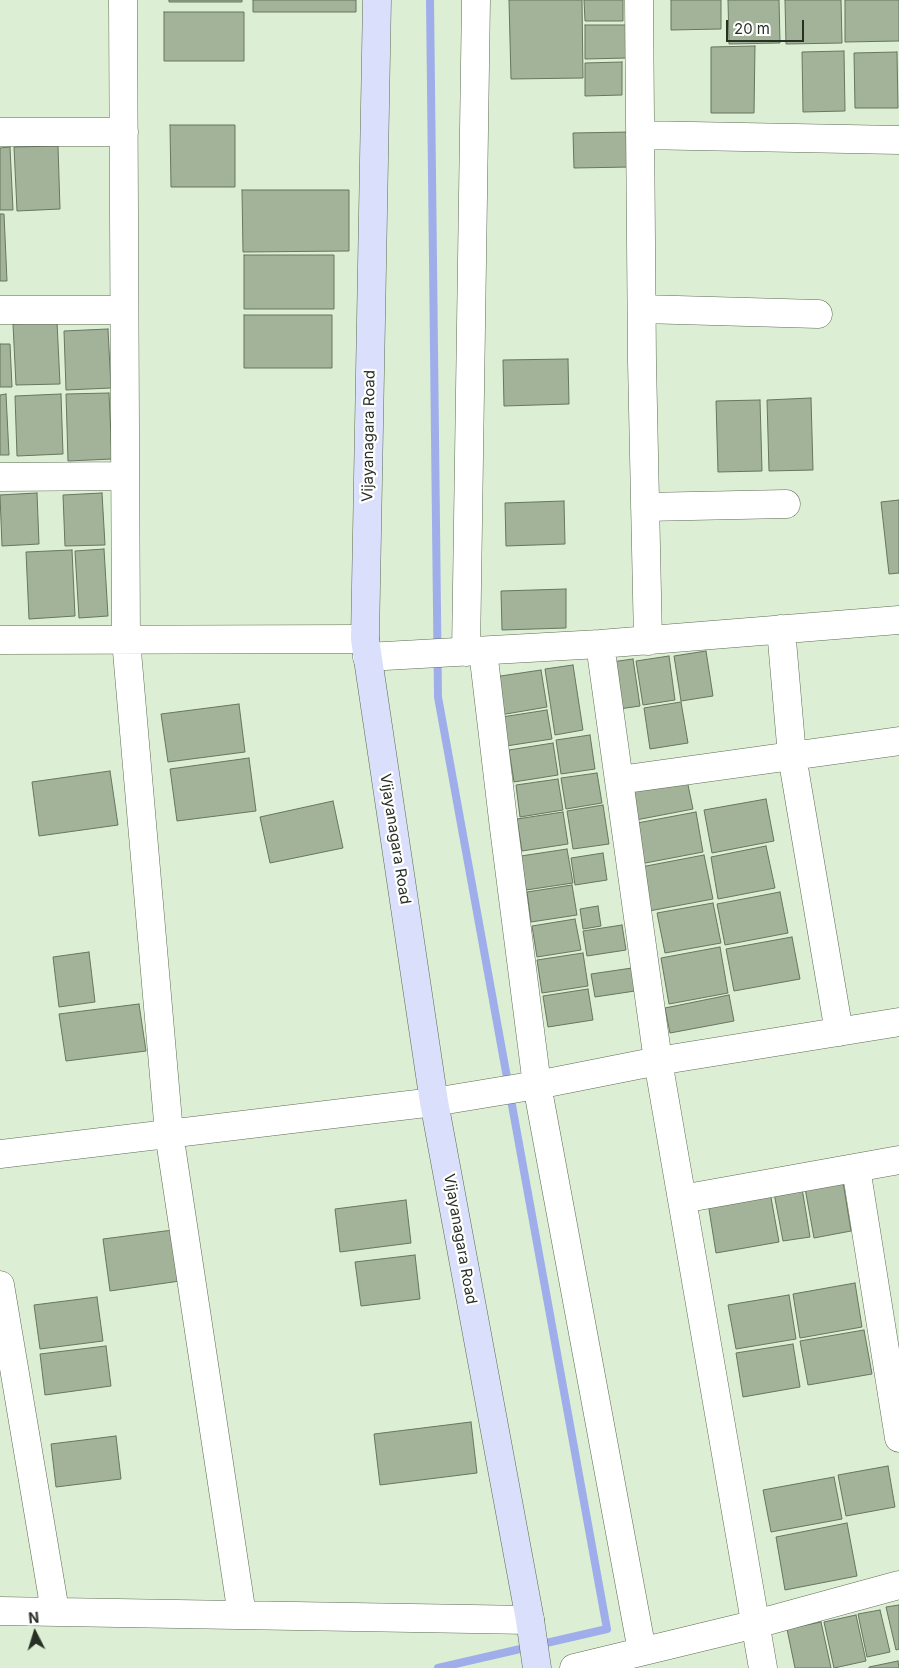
<!DOCTYPE html>
<html>
<head>
<meta charset="utf-8">
<style>
  body { margin:0 }
  #map { position:relative; width:899px; height:1668px; overflow:hidden; background:#dceed3; font-family:Inter,sans-serif }
  canvas { display:block }
  .north { position:absolute; left:10px; top:1608px; width:50px; height:50px; -webkit-text-stroke:4px #fff; paint-order:stroke; rotate:355deg; font-size:14px; font-weight:700; line-height:20px; text-align:center; color:#282f25 }
  .north::after { content:''; display:block; margin:auto; width:18px; height:22px; background:#282f25; clip-path:polygon(50% 0,100% 100%,50% 72%,0 100%) }
  .scale { position:absolute; left:726px; top:20px; width:78px; height:22px; box-sizing:border-box; border:2px solid #282f25; border-top:0; padding-left:6px; font-size:15px; line-height:18px; white-space:nowrap; color:#282f25; -webkit-text-stroke:4px #fff; paint-order:stroke }
</style>
</head>
<body>
<div id="map">
<canvas width="899" height="1668"></canvas>
<div class="north">N</div>
<div class="scale">20 m</div>
</div>
<script>
const context = document.querySelector('canvas').getContext('2d');
context.lineJoin = 'round';
const poly = rows => new Path2D(rows.map(r => 'M' + r).join(''));
function trace(path, color, width, dash) { context.strokeStyle = color; context.lineWidth = width; context.lineCap = dash ? 'butt' : 'round'; context.setLineDash(dash || []); context.stroke(path); }
function fillPath(path, color) { context.fillStyle = color; context.fill(path, 'evenodd'); }
function drawText(font, color, halo, rows, align = 'center') {
  context.font = font + ' Inter,sans-serif'; context.lineWidth = 4.5; context.setLineDash([]); context.textBaseline = 'middle'; context.strokeStyle = halo; context.fillStyle = color; for (const [text, x, y, turn = 0] of rows) {
    context.save(); context.translate(x, y); context.rotate((+turn || 0) * Math.PI / 180); context.textAlign = isNaN(turn) ? turn : align; if (halo) context.strokeText(text, 0, 0); context.fillText(text, 0, 0); context.restore();
  }
}
trace(poly([
  [430,0,438,697,607,1629,438,1668]
]), '#9fadeb', 8);
const building = poly([
  [169,0,242,0,242,2,169,2,169,0],
  [253,0,356,0,356,12,253,12,253,0],
  [509,0,582,0,583,78,511,79,509,0],
  [584,0,623,0,623,21,585,21,584,0],
  [671,0,721,0,721,29,671,30,671,0],
  [728,0,779,0,780,43,729,44,728,0],
  [785,0,841,0,842,43,786,44,785,0],
  [845,0,899,0,899,41,845,42,845,0],
  [164,12,244,12,244,61,164,61,164,12],
  [585,25,626,25,627,58,585,59,585,25],
  [755,46,754,113,711,113,711,47,755,46],
  [844,51,845,111,803,112,802,52,844,51],
  [897,52,898,108,855,108,854,53,897,52],
  [622,62,622,95,585,96,585,63,622,62],
  [170,125,235,125,235,187,171,187,170,125],
  [630,132,631,167,574,168,573,133,630,132],
  [58,146,60,209,17,211,14,147,58,146],
  [10,147,13,210,0,210,0,148,10,147],
  [242,190,349,190,349,251,243,252,242,190],
  [0,214,4,214,7,281,0,281,0,214],
  [244,255,334,255,334,309,244,309,244,255],
  [244,315,332,315,332,368,244,368,244,315],
  [57,322,60,384,16,385,13,324,57,322],
  [108,329,111,388,66,390,64,331,108,329],
  [0,344,10,344,12,387,0,387,0,344],
  [568,359,569,404,504,406,503,360,568,359],
  [109,393,112,459,68,461,66,394,109,393],
  [6,394,9,455,0,455,0,395,6,394],
  [61,394,63,454,17,456,15,396,61,394],
  [811,398,813,470,769,471,767,400,811,398],
  [760,400,762,471,718,472,716,401,760,400],
  [37,493,39,544,2,546,0,495,37,493],
  [102,493,105,545,65,546,63,495,102,493],
  [899,500,899,573,889,574,881,502,899,500],
  [564,501,565,544,506,546,505,503,564,501],
  [104,549,108,616,79,618,75,551,104,549],
  [72,550,75,616,29,619,26,552,72,550],
  [566,589,566,628,502,630,501,591,566,589],
  [706,651,713,696,681,701,674,656,706,651],
  [669,656,675,700,643,705,636,661,669,656],
  [633,659,640,706,612,710,604,663,633,659],
  [573,665,583,730,555,735,545,669,573,665],
  [541,670,547,707,500,715,494,677,541,670],
  [681,702,688,743,650,749,644,708,681,702],
  [239,704,245,752,168,762,161,714,239,704],
  [547,710,552,739,506,746,502,717,547,710],
  [590,735,595,769,561,774,556,740,590,735],
  [553,743,558,775,514,782,509,750,553,743],
  [249,758,256,811,177,821,170,769,249,758],
  [110,771,118,825,39,836,32,782,110,771],
  [597,773,602,803,566,809,561,778,597,773],
  [558,779,563,810,520,817,516,785,558,779],
  [687,780,693,809,636,820,631,790,687,780],
  [766,799,774,841,712,853,704,810,766,799],
  [333,801,343,848,270,863,260,817,333,801],
  [603,805,609,844,573,849,567,811,603,805],
  [563,812,568,844,522,851,517,819,563,812],
  [696,812,703,852,640,864,632,824,696,812],
  [766,846,775,888,718,899,711,857,766,846],
  [567,849,573,883,526,890,521,856,567,849],
  [603,853,607,880,575,885,571,858,603,853],
  [704,855,713,899,649,911,641,867,704,855],
  [572,885,577,915,531,922,527,892,572,885],
  [780,892,788,933,725,945,717,904,780,892],
  [713,903,721,943,665,953,657,913,713,903],
  [598,906,601,926,583,929,580,909,598,906],
  [575,919,581,950,537,957,532,926,575,919],
  [622,925,626,950,587,956,583,931,622,925],
  [792,937,800,979,734,991,726,949,792,937],
  [720,947,728,993,669,1004,661,958,720,947],
  [89,952,95,1002,59,1007,53,957,89,952],
  [583,953,588,986,542,993,537,960,583,953],
  [632,968,635,991,595,997,591,974,632,968],
  [588,989,593,1020,548,1027,543,996,588,989],
  [729,995,734,1021,670,1033,665,1008,729,995],
  [139,1004,146,1051,66,1061,59,1014,139,1004],
  [843,1182,851,1231,814,1238,805,1188,843,1182],
  [802,1188,810,1237,783,1241,774,1193,802,1188],
  [770,1192,779,1242,716,1253,708,1203,770,1192],
  [406,1200,411,1243,340,1252,335,1209,406,1200],
  [173,1230,180,1281,110,1291,103,1239,173,1230],
  [415,1255,420,1299,361,1306,355,1262,415,1255],
  [855,1283,862,1327,800,1338,793,1294,855,1283],
  [789,1295,796,1339,736,1349,728,1305,789,1295],
  [97,1297,103,1341,40,1349,34,1305,97,1297],
  [864,1330,872,1374,808,1385,800,1341,864,1330],
  [793,1344,800,1387,743,1397,736,1353,793,1344],
  [106,1346,111,1386,45,1395,40,1354,106,1346],
  [471,1422,477,1473,380,1485,374,1434,471,1422],
  [116,1436,121,1479,56,1487,51,1444,116,1436],
  [888,1466,895,1507,846,1516,838,1475,888,1466],
  [834,1477,842,1519,771,1532,763,1490,834,1477],
  [847,1523,857,1576,785,1590,776,1537,847,1523],
  [899,1605,899,1649,896,1650,886,1607,899,1605],
  [880,1610,890,1652,867,1657,858,1614,880,1610],
  [856,1615,866,1661,834,1668,824,1622,856,1615],
  [821,1622,831,1668,795,1668,787,1629,821,1622],
  [898,1661,899,1668,869,1668,869,1667,898,1661]
]);
fillPath(building, '#a2b399');
trace(building, '#67765f', 1);
const street = poly([
  [123,0,126,640,169,1133,242,1615],
  [639,0,642,361,648,641],
  [0,132,124,132],
  [640,135,899,140],
  [642,309,818,314],
  [0,310,124,310],
  [0,477,125,476],
  [645,507,786,504],
  [781,629,792,756,839,1032],
  [0,640,365,639],
  [600,644,658,1061,763,1668],
  [483,651,504,828,537,1085,642,1651],
  [466,652,476,0],
  [367,657,600,644,899,620],
  [619,780,899,741],
  [0,1154,434,1102,537,1085,658,1061,899,1022],
  [856,1168,899,1438],
  [682,1199,899,1160],
  [0,1285,55,1611],
  [0,1611,530,1620],
  [574,1668,756,1624,899,1585]
]);
const secondary = poly([
  [377,0,365,639,434,1102,530,1620,537,1668]
]);
trace(street, '#5e6d56', 29);
trace(secondary, '#5e6d56', 29);
trace(street, '#fff', 28);
trace(secondary, '#dadffc', 28);
drawText('15px', '#282f25', '#fff', [
  ["Vijayanagara Road",369,436,-89],
  ["Vijayanagara Road",395,839,81],
  ["Vijayanagara Road",460,1239,80]
]);
</script>
</body>
</html>
